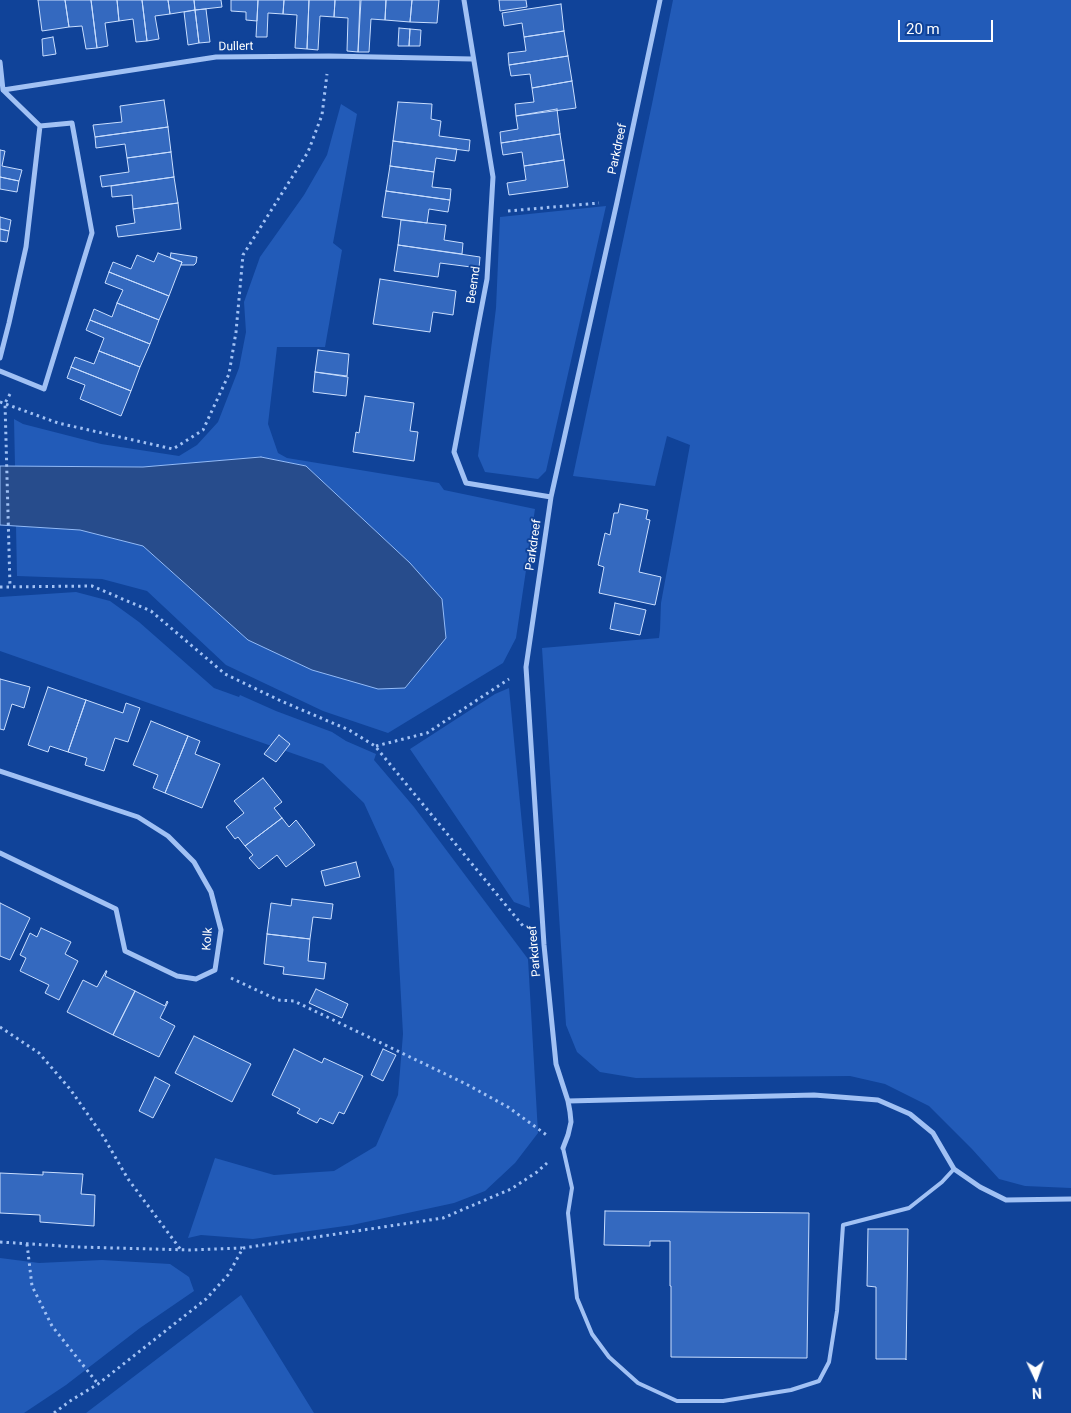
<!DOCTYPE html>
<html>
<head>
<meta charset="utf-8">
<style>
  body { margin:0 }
  #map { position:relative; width:1071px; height:1413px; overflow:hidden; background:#104399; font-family:Roboto,sans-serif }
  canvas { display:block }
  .north { position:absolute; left:1011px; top:1353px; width:50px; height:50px; -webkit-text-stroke:4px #104399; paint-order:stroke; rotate:177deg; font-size:14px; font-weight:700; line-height:20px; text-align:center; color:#fff }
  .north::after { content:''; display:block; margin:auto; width:18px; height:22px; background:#fff; clip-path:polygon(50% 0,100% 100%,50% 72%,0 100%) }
  .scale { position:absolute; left:898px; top:20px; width:95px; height:22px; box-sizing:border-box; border:2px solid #fff; border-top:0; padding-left:6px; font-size:15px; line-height:18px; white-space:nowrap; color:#fff; -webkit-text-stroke:4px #104399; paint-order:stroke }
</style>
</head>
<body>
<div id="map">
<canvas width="1071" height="1413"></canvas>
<div class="north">N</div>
<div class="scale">20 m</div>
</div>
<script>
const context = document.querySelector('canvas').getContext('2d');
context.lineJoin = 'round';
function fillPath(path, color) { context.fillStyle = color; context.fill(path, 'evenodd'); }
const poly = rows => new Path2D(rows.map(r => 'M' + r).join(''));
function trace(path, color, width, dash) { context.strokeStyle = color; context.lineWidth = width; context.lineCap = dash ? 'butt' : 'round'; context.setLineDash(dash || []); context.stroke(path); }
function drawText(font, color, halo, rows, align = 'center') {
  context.font = font + ' Roboto,sans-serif'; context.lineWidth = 4; context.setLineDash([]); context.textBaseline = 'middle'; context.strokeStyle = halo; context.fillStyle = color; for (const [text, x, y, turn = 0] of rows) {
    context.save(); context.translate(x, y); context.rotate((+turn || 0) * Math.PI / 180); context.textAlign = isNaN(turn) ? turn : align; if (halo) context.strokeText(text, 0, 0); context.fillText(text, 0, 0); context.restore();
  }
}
fillPath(poly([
  [673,0,1071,0,1071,1188,1025,1186,999,1179,972,1149,929,1106,885,1084,850,1076,636,1078,600,1072,577,1052,566,1025,542,648,659,638,660,630,661,603,690,445,667,436,655,486,573,476,652,104],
  [341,104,357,114,333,243,342,250,325,347,277,347,268,424,278,453,287,458,439,483,444,490,535,509,516,638,503,663,388,733,323,711,226,665,147,591,102,579,17,576,16,526,80,530,143,546,248,640,442,599,410,563,306,466,261,457,143,467,15,466,14,419,23,424,101,444,179,456,197,445,218,422,239,368,246,332,244,302,260,257,304,195,327,155],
  [606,206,546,471,538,479,485,472,478,456,496,308,500,217],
  [76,592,110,601,139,622,214,688,239,697,240,695,276,711,332,732,346,741,376,754,374,760,414,807,528,959,538,1133,515,1163,485,1191,454,1203,352,1225,253,1239,201,1235,188,1238,215,1158,274,1175,334,1171,376,1146,398,1095,403,1034,394,869,364,803,323,764,0,651,0,597],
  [509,688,530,908,514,902,410,749,495,694],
  [0,1258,39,1263,102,1260,170,1264,189,1277,194,1291,140,1328,66,1385,24,1413,0,1413],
  [241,1295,314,1413,86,1413]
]), '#225bb8');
const water = poly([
  [261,457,306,466,410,563,442,599,446,638,405,688,378,689,312,670,248,640,143,546,80,530,0,525,0,466,143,467,261,457]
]);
fillPath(water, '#274c8c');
trace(water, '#93bbf8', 1);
const building = poly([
  [38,0,65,0,69,27,42,31,38,0],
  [65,0,91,0,97,48,86,49,82,26,69,27,65,0],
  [91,0,117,0,119,21,105,23,108,46,97,48,91,0],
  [117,0,142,0,147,41,136,42,133,19,119,21,117,0],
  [142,0,168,0,170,14,155,16,159,39,147,41,142,0],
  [168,0,194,0,195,10,170,14,168,0],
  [194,0,221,0,222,7,195,10,194,0],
  [231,0,258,0,257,21,246,20,246,12,231,11,231,0],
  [258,0,284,0,283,14,268,13,267,37,256,37,258,0],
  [284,0,309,0,307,49,295,48,297,15,283,14,284,0],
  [309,0,335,0,334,17,320,16,318,50,307,49,309,0],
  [335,0,360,0,358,52,347,51,348,18,334,17,335,0],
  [361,0,386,0,385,20,371,19,369,52,358,52,361,0],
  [386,0,412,0,410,22,385,20,386,0],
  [412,0,439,0,437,23,410,22,412,0],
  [499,0,526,0,527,7,500,11,499,0],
  [561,4,564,31,524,37,522,23,504,26,502,13,561,4],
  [206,9,210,42,199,43,195,10,206,9],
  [195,10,199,43,188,45,184,12,195,10],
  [399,28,410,29,409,46,398,46,399,28],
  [410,29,421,30,420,46,409,46,410,29],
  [564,31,568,56,509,65,508,53,526,51,524,37,564,31],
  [53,37,56,54,43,56,42,39,53,37],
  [568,56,572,81,532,88,530,74,511,76,509,65,568,56],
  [572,81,576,108,516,116,515,104,534,102,532,88,572,81],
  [164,100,168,127,95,137,93,125,122,122,120,106,164,100],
  [398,102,432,104,431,119,441,121,439,136,470,140,469,151,393,141,398,102],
  [557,109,560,134,501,143,500,132,518,129,516,116,557,109],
  [168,127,171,152,127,158,125,144,96,148,95,137,168,127],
  [560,134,564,160,524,166,522,152,503,155,501,143,560,134],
  [393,141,457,149,455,161,436,158,434,172,390,166,393,141],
  [0,150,5,151,2,166,22,170,19,181,0,177,0,150],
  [171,152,174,177,102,187,100,176,129,172,127,158,171,152],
  [564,160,568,187,509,195,507,183,526,180,524,166,564,160],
  [390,166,434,172,432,187,451,189,450,200,386,191,390,166],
  [0,177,19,181,17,192,0,189,0,177],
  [174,177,178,203,133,209,132,195,112,197,111,186,174,177],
  [386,191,450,200,448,212,429,209,427,223,382,217,386,191],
  [178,203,181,229,118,237,116,226,135,223,133,209,178,203],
  [0,217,11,220,9,231,0,229,0,217],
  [401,220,446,225,444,240,463,243,462,254,398,245,401,220],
  [0,229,9,231,7,242,0,241,0,229],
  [398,245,480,257,479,268,440,263,438,277,394,271,398,245],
  [158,253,182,262,169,296,109,272,113,262,131,269,137,255,154,262,158,253],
  [171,253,197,257,196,263,194,265,181,265,182,262,170,258,171,253],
  [109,272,169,296,159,320,117,303,123,290,105,283,109,272],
  [380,279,456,291,453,315,433,312,430,332,373,324,380,279],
  [117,303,159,320,150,344,90,320,94,309,112,317,117,303],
  [90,320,150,344,140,367,99,351,104,338,86,330,90,320],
  [318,350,349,354,347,376,315,372,318,350],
  [99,351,140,367,131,391,71,367,75,357,94,364,99,351],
  [71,367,131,391,121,416,80,399,85,385,67,378,71,367],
  [315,372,348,377,346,396,313,392,315,372],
  [365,396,414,403,410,431,418,432,414,461,353,452,356,432,359,433,365,396],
  [620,504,648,510,646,519,650,520,639,572,661,577,655,605,599,593,604,567,598,565,605,533,610,535,614,513,618,513,620,504],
  [615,603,646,610,640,635,610,629,615,603],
  [0,679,30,687,24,708,12,704,4,730,0,729,0,679],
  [48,687,86,700,68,752,50,746,48,752,28,745,48,687],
  [86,700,123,713,126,703,140,708,128,742,115,738,104,771,85,765,87,758,68,752,86,700],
  [151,721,188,736,165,793,153,788,158,775,133,765,151,721],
  [279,735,290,744,276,762,264,754,279,735],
  [188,736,200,741,195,754,220,764,202,808,165,793,188,736],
  [263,778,282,802,274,808,282,818,245,846,238,837,235,839,226,827,244,813,234,801,263,778],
  [282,818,289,827,296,820,315,845,286,867,277,855,259,869,249,858,253,855,245,846,282,818],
  [356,862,360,877,325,886,321,871,356,862],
  [292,899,333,904,331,919,313,917,310,939,267,934,271,903,291,906,292,899],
  [0,903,30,918,10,960,0,956,0,903],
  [41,928,71,942,65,954,78,961,59,1000,45,993,49,985,20,971,26,958,20,955,30,933,37,937,41,928],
  [267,934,310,939,308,961,326,963,324,979,283,974,284,967,264,964,267,934],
  [106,971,107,971,105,976,135,991,113,1035,67,1012,83,980,97,987,106,971],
  [316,989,348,1004,342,1018,309,1003,316,989],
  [135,991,165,1006,167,1001,168,1002,160,1018,175,1026,159,1057,113,1035,135,991],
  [194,1036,251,1064,232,1102,175,1073,194,1036],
  [294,1049,322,1063,324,1058,363,1076,344,1114,339,1112,333,1124,320,1118,317,1123,297,1113,300,1109,272,1095,294,1049],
  [383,1049,396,1055,383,1081,371,1075,383,1049],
  [155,1077,170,1085,153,1118,139,1111,155,1077],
  [43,1172,83,1174,81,1194,95,1195,94,1226,40,1222,40,1215,0,1213,0,1173,43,1175,43,1172],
  [605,1211,809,1213,807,1358,671,1357,671,1286,670,1286,670,1241,650,1241,650,1246,604,1245,605,1211],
  [868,1229,908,1229,906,1360,906,1359,876,1359,876,1287,867,1286,868,1229]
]);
fillPath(building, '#3469bf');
trace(building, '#c9defe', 1);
trace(poly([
  [508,211,599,203],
  [10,394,5,403,10,587],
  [0,402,58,423,173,449,203,430,229,374,236,332,243,255,308,152,322,115,327,74],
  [0,587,92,586,151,611,225,674,281,701,349,730,375,746,523,926],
  [376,746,427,733,509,679],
  [231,978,278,1000,294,1001,466,1084,508,1107,548,1136],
  [0,1027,39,1053,70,1089,103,1136,128,1179,181,1250],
  [0,1242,77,1247,190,1250,242,1248],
  [27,1244,32,1286,52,1326,98,1384],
  [54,1413,70,1401,98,1384,206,1299,228,1275,243,1248,443,1218,511,1189,537,1172,547,1163]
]), '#a1c1f4', 3, [2.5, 4]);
trace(poly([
  [563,1148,572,1188,568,1213,577,1298,592,1334,609,1357,638,1383,677,1401,723,1401,791,1390,819,1381,829,1362,837,1311,843,1225,909,1208,942,1182,954,1169]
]), '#a1c1f4', 4);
trace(poly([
  [464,0,493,177,487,279,454,452,466,483,551,497],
  [0,62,3,90,40,126],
  [3,90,216,57,329,56,472,59],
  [0,358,9,323,26,247,40,126,72,123,92,233,44,389,0,371],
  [0,771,138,817,168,836,194,862,211,892,221,930,215,970,196,979,177,976,125,951,116,909,0,853],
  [568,1101,814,1095,878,1100,910,1114,933,1133,954,1169,980,1187,1006,1200,1071,1199],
  [563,1148,568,1135,571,1122,570,1112,568,1101,556,1064,544,945,526,667,551,497,617,202,660,0]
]), '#a1c1f4', 5);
drawText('12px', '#fff', '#104399', [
  ["Dullert",236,47,-1],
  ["Parkdreef",618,149,-78],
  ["Beemd",474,285,-82],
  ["Parkdreef",534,545,-82],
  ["Kolk",208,939,-86],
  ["Parkdreef",535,951,-95]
]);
</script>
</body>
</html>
